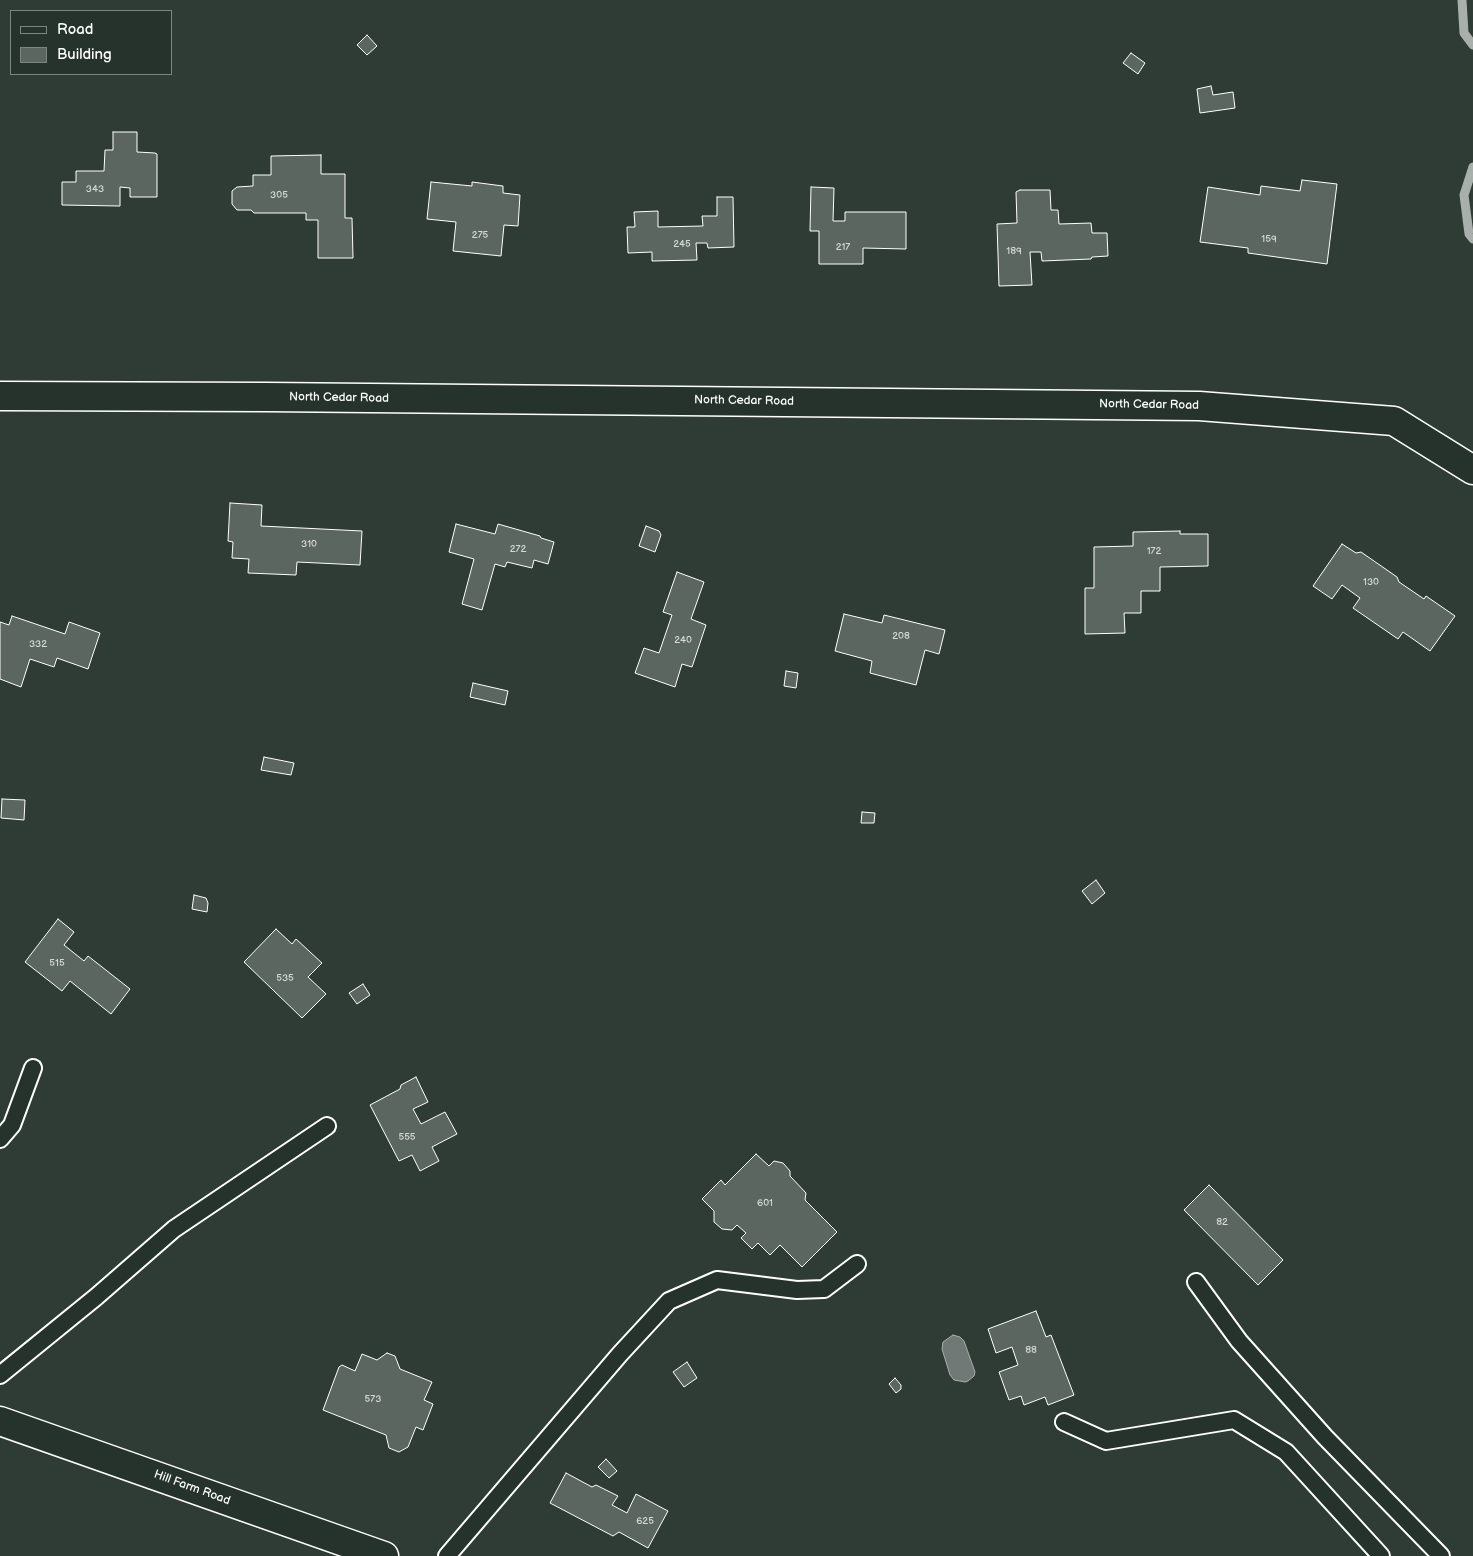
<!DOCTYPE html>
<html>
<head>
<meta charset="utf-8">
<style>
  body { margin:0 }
  #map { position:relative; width:1473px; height:1556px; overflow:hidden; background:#2f3b35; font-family:"Balsamiq Sans",sans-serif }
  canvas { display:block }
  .legend { position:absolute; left:10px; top:10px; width:162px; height:65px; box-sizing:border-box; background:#26332d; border:1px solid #7d8581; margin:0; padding:6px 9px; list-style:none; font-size:15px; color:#fff }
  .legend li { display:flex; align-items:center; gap:10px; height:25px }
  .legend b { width:25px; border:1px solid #7d8581 }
</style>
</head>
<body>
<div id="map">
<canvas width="1473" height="1556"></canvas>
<ul class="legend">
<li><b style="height:6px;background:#26332d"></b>Road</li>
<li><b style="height:14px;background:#5b6661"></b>Building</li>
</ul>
</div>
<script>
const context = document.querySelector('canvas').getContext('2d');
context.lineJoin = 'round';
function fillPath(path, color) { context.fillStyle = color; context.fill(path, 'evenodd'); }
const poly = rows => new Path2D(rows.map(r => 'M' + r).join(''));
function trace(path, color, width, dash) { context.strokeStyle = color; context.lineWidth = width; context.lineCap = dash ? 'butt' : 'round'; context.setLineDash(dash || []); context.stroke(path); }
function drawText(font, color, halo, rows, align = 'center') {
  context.font = font + ' "Balsamiq Sans",sans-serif'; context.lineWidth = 4; context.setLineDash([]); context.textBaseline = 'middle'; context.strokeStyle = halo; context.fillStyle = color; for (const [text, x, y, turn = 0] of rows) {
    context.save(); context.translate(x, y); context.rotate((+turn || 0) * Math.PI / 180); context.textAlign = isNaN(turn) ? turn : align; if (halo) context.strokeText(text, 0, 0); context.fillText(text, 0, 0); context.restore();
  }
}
const water = poly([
  [953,1335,960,1337,964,1341,975,1372,974,1376,968,1381,965,1382,954,1380,950,1375,942,1349,943,1342,953,1335]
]);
fillPath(water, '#707975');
trace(water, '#a9afac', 1);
trace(poly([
  [1462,0,1464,33,1473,45],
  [1473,167,1464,195,1469,234,1473,239]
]), '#a9afac', 9);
const building = poly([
  [367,35,377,46,367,55,357,45,367,35],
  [1131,53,1145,63,1138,74,1123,63,1131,53],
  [1211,86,1213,95,1233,92,1235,108,1200,113,1197,89,1211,86],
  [113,132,137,132,137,152,155,153,157,154,157,197,130,197,130,188,120,187,120,206,62,205,62,182,76,182,76,171,104,171,105,150,113,150,113,132],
  [321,155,321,174,345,174,345,218,352,218,353,258,318,258,318,220,306,220,306,213,254,213,251,210,237,210,232,204,232,191,237,187,253,186,253,175,271,175,271,156,321,155],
  [1302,180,1337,184,1327,264,1248,253,1248,248,1200,242,1208,187,1260,195,1261,186,1300,191,1302,180],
  [431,182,472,186,472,182,503,186,503,193,520,195,518,226,504,225,501,256,453,251,456,222,427,219,431,182],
  [811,187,834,188,833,221,845,221,845,212,906,212,906,249,863,248,863,264,819,264,819,231,810,231,811,187],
  [1020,190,1050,190,1051,210,1058,210,1059,224,1091,223,1092,233,1107,233,1108,256,1092,257,1091,259,1042,261,1041,252,1030,252,1032,285,999,286,997,224,1017,223,1016,192,1020,190],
  [717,197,733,197,734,247,708,248,707,243,696,243,697,260,652,261,652,252,628,253,627,227,635,227,634,212,658,211,658,227,703,226,702,216,717,216,717,197],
  [230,503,262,505,261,526,362,531,360,565,297,562,296,575,248,573,249,559,232,558,233,542,228,541,230,503],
  [456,524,495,534,498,524,540,536,541,538,554,542,548,564,534,560,532,568,507,562,505,567,495,564,482,610,462,604,474,559,449,552,456,524],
  [646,526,659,531,661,535,655,552,639,546,646,526],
  [1180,531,1180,534,1208,534,1208,566,1160,567,1160,591,1141,591,1141,613,1124,613,1125,633,1085,634,1085,588,1094,588,1094,547,1133,546,1133,532,1180,531],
  [1342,544,1356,553,1361,552,1397,577,1399,582,1424,599,1426,596,1455,616,1430,651,1403,632,1398,639,1353,608,1360,598,1342,585,1332,599,1313,586,1342,544],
  [677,572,704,582,691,619,706,625,692,667,682,664,675,687,635,673,644,648,659,653,672,615,663,612,677,572],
  [844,614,882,623,884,615,945,630,939,654,925,650,916,685,870,673,872,661,835,651,844,614],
  [12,616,65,634,69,622,100,633,88,669,57,658,54,667,30,659,21,687,0,679,0,622,9,625,12,616],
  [786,671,798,673,796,688,784,686,786,671],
  [473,683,508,691,505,705,470,697,473,683],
  [264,757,294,763,291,775,261,770,264,757],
  [2,799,25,800,24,820,1,818,2,799],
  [862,812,875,813,874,823,861,823,862,812],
  [1096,880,1105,893,1092,904,1082,891,1096,880],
  [194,895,206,898,208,903,207,912,192,909,194,895],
  [58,919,74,932,64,945,84,961,88,956,130,989,111,1014,70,981,62,991,25,962,58,919],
  [276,929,292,944,296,939,322,963,308,977,326,994,302,1018,244,962,276,929],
  [363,984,370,995,357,1004,349,993,363,984],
  [416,1077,428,1102,413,1109,421,1124,445,1112,457,1134,432,1147,439,1161,420,1171,412,1155,399,1161,370,1105,400,1089,401,1085,416,1077],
  [756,1154,769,1166,774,1161,783,1163,790,1171,790,1176,806,1193,805,1200,837,1232,802,1267,780,1245,770,1255,758,1243,752,1249,741,1238,746,1233,737,1225,732,1230,722,1229,714,1222,714,1211,702,1199,721,1180,725,1185,756,1154],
  [1209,1185,1283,1260,1258,1285,1184,1210,1209,1185],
  [1036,1311,1046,1337,1051,1335,1074,1395,1048,1405,1045,1397,1024,1405,1021,1396,1009,1400,999,1372,1018,1365,1012,1347,996,1353,988,1329,1036,1311],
  [387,1353,395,1356,400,1369,432,1382,424,1400,433,1404,423,1430,416,1427,408,1447,399,1452,389,1448,386,1435,323,1410,339,1367,342,1365,355,1371,362,1354,377,1360,387,1353],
  [687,1362,697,1378,684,1387,673,1372,687,1362],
  [895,1378,901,1385,901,1389,896,1393,889,1384,895,1378],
  [606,1459,617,1471,609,1478,598,1467,606,1459],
  [566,1473,592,1487,596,1485,618,1496,612,1505,627,1513,636,1494,668,1511,648,1548,619,1532,613,1536,550,1503,566,1473]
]);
fillPath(building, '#5b6661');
trace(building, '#fff', 1);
const lane = poly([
  [0,1139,12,1125,33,1068],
  [1196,1282,1239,1341,1325,1437,1441,1556],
  [0,1375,96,1297,174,1229,327,1126],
  [1064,1422,1106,1441,1234,1420,1286,1452,1381,1556],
  [447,1556,620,1354,669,1301,717,1280,797,1290,824,1289,857,1264]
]);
const street = poly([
  [0,396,266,397,1199,406,1394,421,1473,470]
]);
const secondary = poly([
  [0,1421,384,1556]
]);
trace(lane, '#fff', 20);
trace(street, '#fff', 31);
trace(secondary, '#fff', 31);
trace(lane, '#26332d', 16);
trace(street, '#26332d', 28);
trace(secondary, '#26332d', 28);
drawText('10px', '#d6d9d8', null, [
  ["343",95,189],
  ["305",279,195],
  ["275",480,235],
  ["159",1269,239],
  ["245",682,244],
  ["217",843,247],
  ["189",1014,251],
  ["310",309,544],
  ["272",518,549],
  ["172",1154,551],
  ["130",1371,582],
  ["208",901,636],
  ["240",683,640],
  ["332",38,644],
  ["515",57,963],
  ["535",285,978],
  ["555",407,1137],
  ["601",765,1203],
  ["82",1222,1222],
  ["88",1031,1350],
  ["573",373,1399],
  ["625",645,1521]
]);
drawText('12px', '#fff', '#26332d', [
  ["North Cedar Road",339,398,1],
  ["North Cedar Road",744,401,1],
  ["North Cedar Road",1149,405,1],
  ["Hill Farm Road",192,1488,20]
]);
</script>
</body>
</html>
